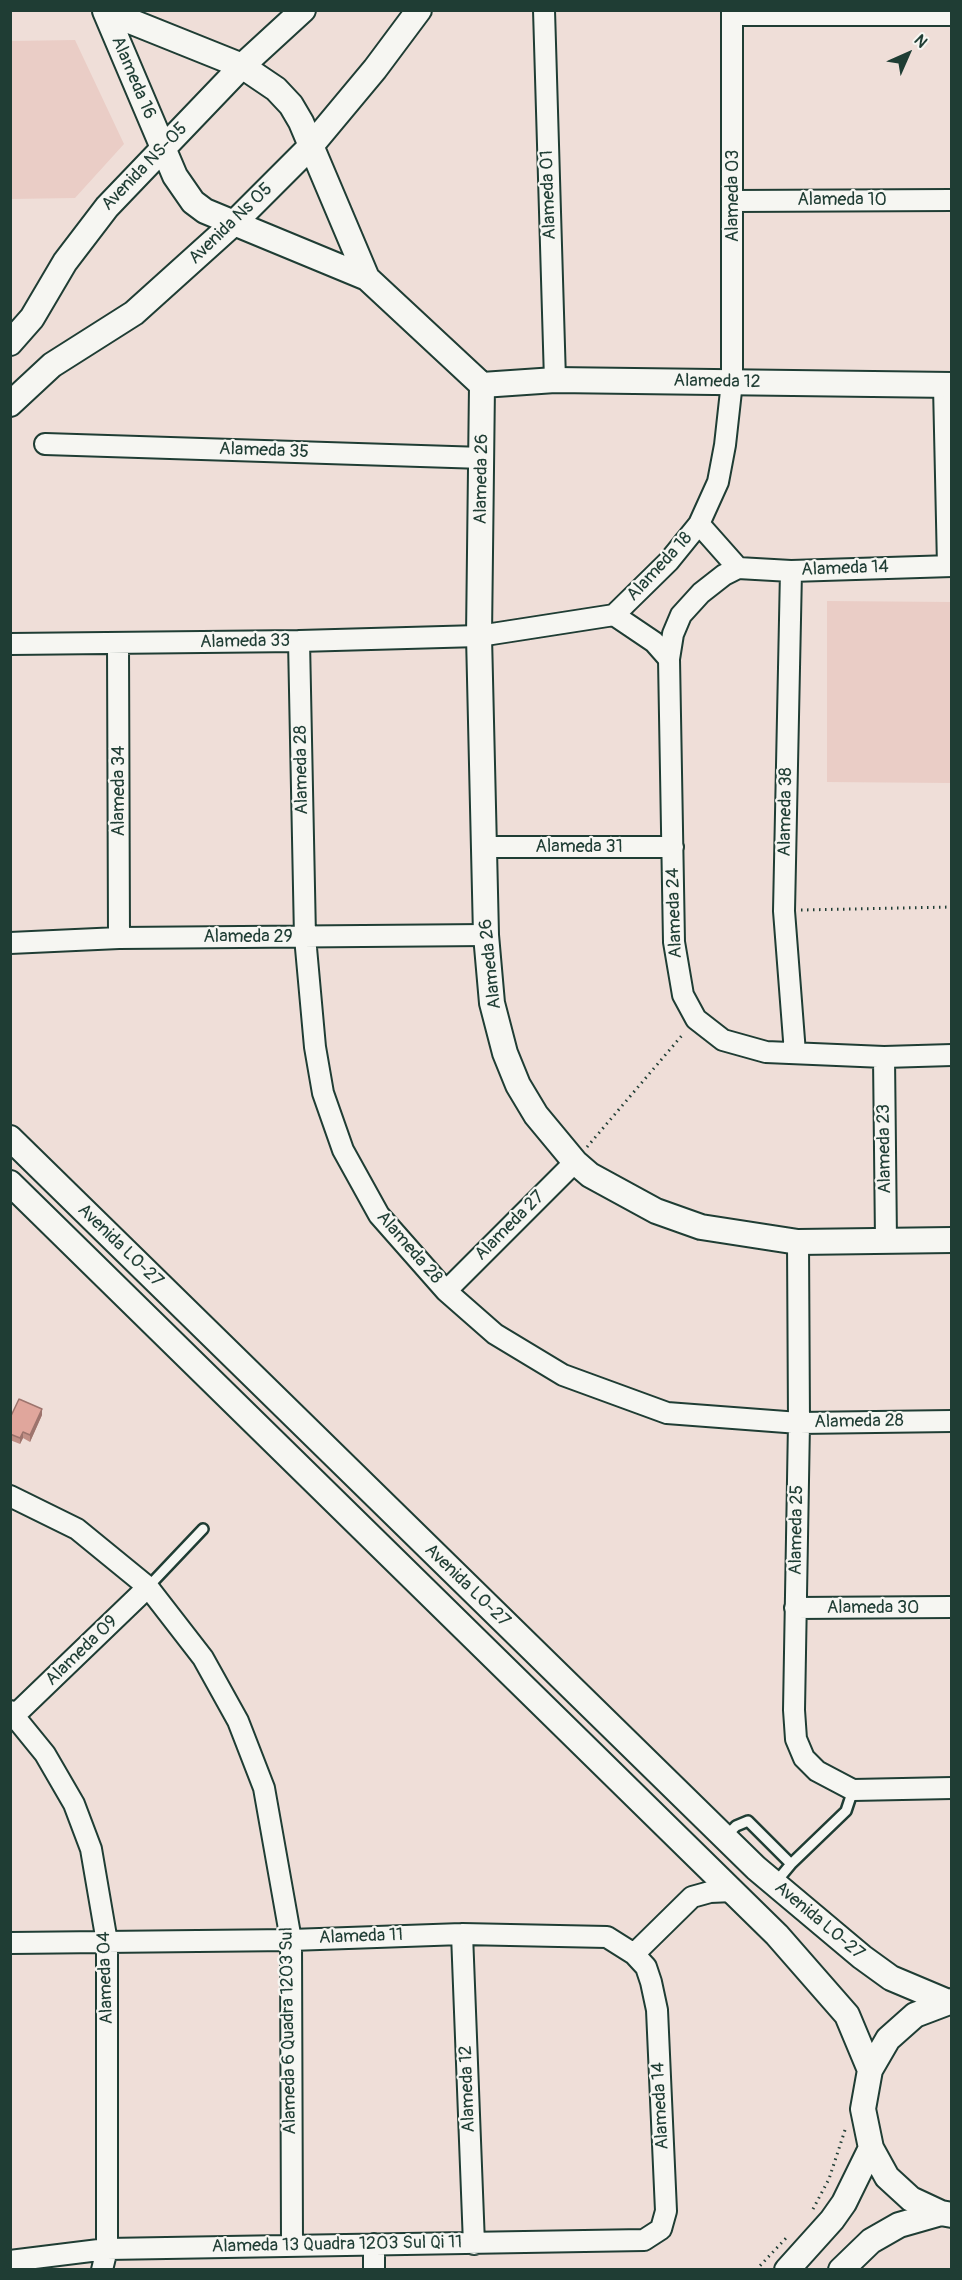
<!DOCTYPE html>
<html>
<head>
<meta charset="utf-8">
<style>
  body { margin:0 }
  #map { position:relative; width:962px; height:2280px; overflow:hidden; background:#efded8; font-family:Pangolin,sans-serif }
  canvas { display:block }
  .frame { position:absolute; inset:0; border:12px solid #1f3d34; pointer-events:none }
  .north { position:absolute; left:878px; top:24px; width:60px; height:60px; -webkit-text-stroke:4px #f6f6f2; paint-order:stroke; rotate:45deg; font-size:16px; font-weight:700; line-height:24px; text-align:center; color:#1f3d34 }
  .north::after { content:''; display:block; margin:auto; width:21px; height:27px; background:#1f3d34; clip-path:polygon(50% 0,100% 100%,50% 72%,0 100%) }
</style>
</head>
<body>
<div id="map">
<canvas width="962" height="2280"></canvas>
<div class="frame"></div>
<div class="north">N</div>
</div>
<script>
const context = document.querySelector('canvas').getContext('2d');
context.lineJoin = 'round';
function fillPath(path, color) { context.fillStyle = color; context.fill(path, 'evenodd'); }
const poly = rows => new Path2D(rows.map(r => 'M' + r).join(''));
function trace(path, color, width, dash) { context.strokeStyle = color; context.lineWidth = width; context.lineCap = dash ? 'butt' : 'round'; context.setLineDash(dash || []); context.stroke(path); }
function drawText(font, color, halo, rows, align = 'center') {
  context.font = font + ' Pangolin,sans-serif'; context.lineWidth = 4.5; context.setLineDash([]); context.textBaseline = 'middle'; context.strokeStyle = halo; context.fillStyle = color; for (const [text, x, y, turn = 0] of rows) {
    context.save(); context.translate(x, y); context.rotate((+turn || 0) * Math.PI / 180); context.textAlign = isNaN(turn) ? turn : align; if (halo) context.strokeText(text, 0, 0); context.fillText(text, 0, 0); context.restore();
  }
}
fillPath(poly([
  [75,40,124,144,75,198,11,199,11,41],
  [827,601,951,602,951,783,827,782]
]), '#eacdc6');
const service = poly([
  [148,1587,203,1529],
  [726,1836,736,1826,748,1821,791,1864,776,1882],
  [791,1864,846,1811,853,1790]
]);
const minor = poly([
  [544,10,555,380],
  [732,15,952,15],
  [733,201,952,200],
  [944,386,948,566],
  [45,444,483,458],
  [699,524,738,568],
  [952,566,791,571,738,568,724,575,701,593,681,615,673,634,669,659,674,942,683,995,696,1019,723,1040,766,1052,884,1057,952,1055],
  [791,571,784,911,795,1053],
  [614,615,654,642,669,659],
  [299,641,305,937,315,1047,323,1093,343,1150,379,1215,446,1291,495,1334,563,1375,667,1413,799,1423,952,1421],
  [10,644,299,641,479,636,614,615,669,561,699,524,718,482,725,445,732,382,732,10],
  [118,644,119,938],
  [485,847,673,847],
  [10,943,119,938,486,935],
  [884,1057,886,1241],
  [798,1242,799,1423,794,1710,796,1739,804,1758,817,1771,853,1790,952,1788],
  [446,1291,575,1162],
  [10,1496,77,1529,148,1587,203,1658,238,1721,264,1788,291,1940,292,2244],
  [795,1608,952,1607],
  [10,1711,45,1754,74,1804,91,1849,107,1942,107,2249,102,2270],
  [16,1714,148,1587],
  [462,1934,474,2244],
  [10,1943,291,1940,462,1934,607,1937,634,1954,646,1967,651,1982,657,2010,666,2211,661,2229,644,2240,107,2249,10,2261],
  [634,1954,692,1897,710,1892,733,1891],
  [374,2270,374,2244]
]);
const tertiary = poly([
  [105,11,175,176,193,202,205,211,367,278,482,385],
  [105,11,242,66,276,89,291,105,301,122,367,278],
  [10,343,32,318,65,262,107,207,242,66,303,10],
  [482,385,479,636,486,935,492,1003,505,1053,518,1085,536,1115,575,1162,590,1175,656,1211,701,1227,798,1242,952,1240],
  [482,385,555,380,952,385],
  [10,404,52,365,134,313,235,222,310,147,375,69,419,10],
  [10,1138,756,1868,862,1957,891,1978,948,2002],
  [10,1183,777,1935,847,2015,870,2070],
  [952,2001,915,2015,888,2039,870,2070,863,2109,871,2148,887,2177,911,2199,941,2213,952,2215],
  [787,2270,832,2220,844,2203,871,2148],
  [841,2270,871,2241,899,2225,941,2213]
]);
trace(service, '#1f3d34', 14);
trace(minor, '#1f3d34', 24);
trace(tertiary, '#1f3d34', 28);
trace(poly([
  [801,910,952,907],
  [587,1147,684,1033],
  [813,2209,829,2179,845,2130],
  [756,2270,788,2236]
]), '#1f3d34', 3, [1.5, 4.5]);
trace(service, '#f6f6f2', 9);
trace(minor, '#f6f6f2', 20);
trace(tertiary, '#f6f6f2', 24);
fillPath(poly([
  [42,1415,30,1442,23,1438,20,1444,10,1440,10,1418]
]), '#c18f86');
fillPath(poly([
  [42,1409,42,1415,30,1442,30,1435],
  [23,1432,23,1438,20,1444,20,1438]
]), '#9d746d');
const building = poly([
  [19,1399,42,1409,30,1435,23,1432,20,1438,10,1434,10,1418,19,1399]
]);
fillPath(building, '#e0a69c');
trace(building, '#9d746d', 1.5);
drawText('18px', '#1f3d34', '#f6f6f2', [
  ["Alameda 16",133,78,67],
  ["Avenida NS-05",145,167,-46],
  ["Alameda 01",549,195,-92],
  ["Alameda 03",733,196,-90],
  ["Alameda 10",842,200],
  ["Avenida Ns 05",231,224,-44],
  ["Alameda 12",717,382,1],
  ["Alameda 35",264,451,2],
  ["Alameda 26",482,479,-89],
  ["Alameda 18",660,567,-47],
  ["Alameda 14",845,569,-2],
  ["Alameda 33",245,642,-1],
  ["Alameda 28",302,770,-91],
  ["Alameda 34",119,791,-90],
  ["Alameda 38",786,812,-89],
  ["Alameda 31",579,847],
  ["Alameda 24",675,913,-92],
  ["Alameda 29",248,937],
  ["Alameda 26",491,964,-96],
  ["Alameda 23",885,1149,-91],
  ["Alameda 27",510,1226,-45],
  ["Avenida LO-27",120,1246,44],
  ["Alameda 28",409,1248,49],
  ["Alameda 28",859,1422,-1],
  ["Alameda 25",797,1530,-89],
  ["Avenida LO-27",467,1586,44],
  ["Alameda 30",873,1608],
  ["Alameda 09",82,1651,-44],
  ["Avenida LO-27",819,1921,40],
  ["Alameda 11",361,1937,-2],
  ["Alameda 04",106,1978,-92],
  ["Alameda 6 Quadra 1203 Sul",289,2031,-91],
  ["Alameda 12",468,2089,-92],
  ["Alameda 14",661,2106,-93],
  ["Alameda 13 Quadra 1203 Sul Qi 11",337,2245,-1]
]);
</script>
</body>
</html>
